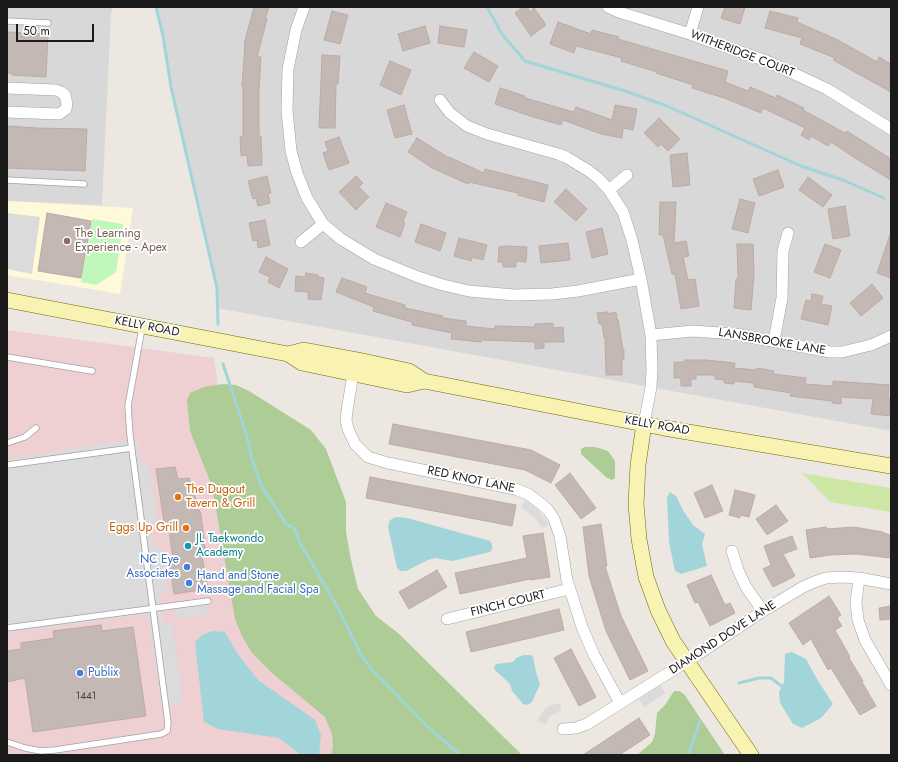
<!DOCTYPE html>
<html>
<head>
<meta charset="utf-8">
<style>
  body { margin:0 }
  #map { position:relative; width:898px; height:762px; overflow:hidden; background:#ede7e1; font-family:Jost,sans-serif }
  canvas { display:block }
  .frame { position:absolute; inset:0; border:8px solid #1b1b1b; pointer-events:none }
  .scale { position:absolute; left:16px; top:24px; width:78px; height:18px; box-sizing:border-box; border:2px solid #1b1b1b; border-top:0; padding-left:5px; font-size:12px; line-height:14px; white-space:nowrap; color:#1b1b1b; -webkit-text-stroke:3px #fff; paint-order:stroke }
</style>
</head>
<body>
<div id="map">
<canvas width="898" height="762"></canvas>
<div class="frame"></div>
<div class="scale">50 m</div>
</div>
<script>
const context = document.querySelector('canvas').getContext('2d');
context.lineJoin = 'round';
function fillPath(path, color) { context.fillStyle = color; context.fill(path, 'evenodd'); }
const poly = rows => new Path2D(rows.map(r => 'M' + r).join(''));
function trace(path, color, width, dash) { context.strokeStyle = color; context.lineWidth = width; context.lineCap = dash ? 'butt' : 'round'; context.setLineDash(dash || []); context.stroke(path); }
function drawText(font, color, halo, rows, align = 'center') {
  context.font = font + ' Jost,sans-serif'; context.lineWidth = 3.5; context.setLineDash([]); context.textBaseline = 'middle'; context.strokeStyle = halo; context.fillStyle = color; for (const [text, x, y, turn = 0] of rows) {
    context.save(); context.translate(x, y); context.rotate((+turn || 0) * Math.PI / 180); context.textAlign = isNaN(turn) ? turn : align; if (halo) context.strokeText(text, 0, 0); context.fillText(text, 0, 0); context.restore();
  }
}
fillPath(poly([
  [7,7,113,7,111,14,102,205,7,201],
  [156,7,891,7,891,431,217,308,217,288,171,87,163,36]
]), '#d9d8d8');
fillPath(poly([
  [7,330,214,358,218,385,331,712,343,755,7,755]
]), '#eecfd2');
fillPath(poly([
  [7,201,133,208,120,294,7,275]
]), '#fef9d8');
fillPath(poly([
  [802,473,891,488,891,512,830,502]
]), '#cfe7a6');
fillPath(poly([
  [223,384,236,385,249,391,311,430,326,449,346,502,346,532,351,560,358,589,376,616,398,633,522,755,331,755,333,747,332,734,325,717,272,673,252,653,242,636,235,619,212,486,190,431,187,400,190,393,204,387],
  [585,447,595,447,608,451,615,461,615,478,612,480,607,478,581,454,581,449],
  [674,691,679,691,684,694,725,755,637,755,652,742,655,734,657,713,665,705]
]), '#adcc96');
fillPath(poly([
  [92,219,123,224,116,272,96,285,81,282]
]), '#c0f8bc');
fillPath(poly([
  [7,213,40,217,32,274,7,269],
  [138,440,141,462,149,461,159,527,151,529,154,549,162,548,168,590,159,592,163,625,172,624,183,703,161,704,148,614,7,633,7,459,118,442],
  [525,500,537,509,549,525,542,528,535,518,521,507],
  [207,604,208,615,175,619,174,608],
  [660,685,665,693,644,707,639,699],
  [560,703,561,711,550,716,546,724,537,721,544,710,549,706]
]), '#dbdbdb');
fillPath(poly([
  [670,492,676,496,683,510,693,525,705,534,702,544,707,566,681,574,675,571,669,542,667,497],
  [396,517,407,518,490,541,492,544,492,549,490,552,452,561,435,558,428,560,406,571,400,571,397,568,388,527,390,520],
  [212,631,225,632,237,653,258,680,315,720,321,735,319,755,301,755,279,738,218,729,204,722,195,642,202,635],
  [792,652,806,659,817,679,833,704,821,718,802,728,793,724,780,703,779,692,784,682,785,654],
  [524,655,531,655,533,657,536,672,540,684,532,702,528,705,523,704,512,691,510,684,494,669,494,667,496,664,513,662,516,658]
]), '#a1d5da');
trace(poly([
  [156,7,163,36,171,87,217,288,218,324],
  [487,7,502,34,525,61,625,91,667,106,801,166,843,180,884,198],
  [223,364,245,430,252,459,261,485,286,524,295,529,299,541,339,610,361,655,373,671,432,731,461,755],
  [739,683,759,678,771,678,784,688],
  [688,755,700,721]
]), '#a1d5da', 3);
const building = poly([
  [254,7,269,7,265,19,267,19,257,57,261,57,259,91,259,136,261,136,262,165,248,166,247,155,241,156,240,137,243,136,243,86,242,86,245,44,244,44,254,7],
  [523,7,527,7,530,12,534,8,546,25,531,36,515,13,523,7],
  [725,7,745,7,740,24,721,18,725,7],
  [332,11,348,15,340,44,324,40,332,11],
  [770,11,798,18,797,22,838,40,877,62,879,57,891,64,891,92,833,60,835,58,800,44,802,38,765,28,770,11],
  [558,22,591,34,592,30,619,37,618,39,728,71,725,82,748,91,750,87,776,98,777,95,804,108,803,110,845,133,847,131,891,159,891,180,855,158,831,142,828,146,811,136,809,140,801,135,805,128,763,108,761,113,724,98,692,88,693,85,656,73,657,72,621,61,622,58,576,46,574,53,550,44,558,22],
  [425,26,430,43,403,51,398,34,425,26],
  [440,26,467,30,464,47,438,43,440,26],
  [7,32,48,34,46,77,12,75,12,73,7,73,7,32],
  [474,52,498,66,489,82,464,68,474,52],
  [322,55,340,56,338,84,336,84,335,128,319,128,322,55],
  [390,61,411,70,401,95,380,85,390,61],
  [500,88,525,96,525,98,574,112,576,107,612,120,615,105,637,109,633,130,623,128,622,138,601,134,563,120,561,125,533,117,495,104,500,88],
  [404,105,412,134,395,138,387,110,404,105],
  [659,118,680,139,668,151,661,144,658,147,644,133,659,118],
  [7,126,37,128,87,129,85,171,7,168,7,126],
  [339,137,349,163,329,170,323,153,328,151,325,142,339,137],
  [417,138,449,158,449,157,484,173,485,169,548,185,544,202,518,195,518,193,469,182,468,184,432,168,408,152,417,138],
  [687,153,690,185,673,187,670,155,687,153],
  [778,170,784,187,759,196,753,179,778,170],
  [267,176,271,193,268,194,270,203,258,206,256,198,253,199,248,181,267,176],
  [356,176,363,183,359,187,369,197,356,210,339,192,356,176],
  [808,177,832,195,823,207,799,190,808,177],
  [566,189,587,209,576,221,554,202,566,189],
  [740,199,755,203,748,233,732,229,740,199],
  [660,202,676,202,674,243,686,241,689,256,683,257,688,280,695,279,699,306,681,309,675,274,672,274,663,235,659,235,660,202],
  [386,203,407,212,403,222,405,223,400,237,376,227,386,203],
  [845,206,850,236,833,239,828,209,845,206],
  [47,213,91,221,81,278,38,271,47,213],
  [265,220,270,245,258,248,257,240,253,241,249,223,265,220],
  [421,224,446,233,440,251,415,242,421,224],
  [602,228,608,254,592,258,586,232,602,228],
  [890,235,891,236,891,278,877,273,890,235],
  [459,238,487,245,483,260,472,257,471,261,454,256,459,238],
  [568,243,570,260,541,263,539,246,568,243],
  [737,244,753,244,754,274,751,310,734,308,736,279,738,279,737,244],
  [825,244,841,250,830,278,814,272,825,244],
  [507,246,527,247,526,262,516,261,516,267,503,267,503,262,498,262,499,247,507,246],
  [266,257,288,269,279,288,268,282,270,277,259,272,266,257],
  [306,273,318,275,318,277,324,278,321,300,308,299,308,292,295,291,296,276,305,277,306,273],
  [342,278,367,287,365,293,405,305,405,308,443,316,442,318,466,321,466,326,495,329,495,326,535,327,535,324,553,323,553,328,563,327,564,342,544,342,544,348,535,349,535,342,481,340,481,342,451,339,452,333,412,325,412,322,373,311,374,307,336,292,342,278],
  [872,284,883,298,861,316,850,303,872,284],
  [812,294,823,296,821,304,832,306,828,325,801,319,806,300,811,301,812,294],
  [607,312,607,314,616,312,617,320,618,319,623,350,624,350,624,359,622,359,622,375,606,375,605,338,604,338,602,324,599,324,597,313,607,312],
  [685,360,706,360,735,363,734,368,756,370,757,368,774,371,773,374,806,378,805,384,833,386,833,381,889,385,888,397,891,398,891,416,871,414,873,399,841,397,841,404,832,403,832,401,790,396,791,393,754,387,754,383,734,381,734,384,724,383,724,380,715,379,715,375,696,375,696,379,691,379,691,386,681,386,681,378,674,378,674,362,685,362,685,360],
  [393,424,531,450,560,465,551,483,525,470,389,444,393,424],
  [175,467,178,479,189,478,201,515,206,556,202,556,208,589,174,594,169,560,173,560,168,521,164,522,156,469,175,467],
  [570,473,596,508,581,519,555,485,570,473],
  [370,477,516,505,512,526,366,498,370,477],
  [712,485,723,511,705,518,694,493,712,485],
  [735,490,755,495,749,517,740,515,740,518,729,515,735,490],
  [776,505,788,521,767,535,756,519,776,505],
  [601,524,607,566,605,566,621,616,648,671,630,680,606,631,589,576,583,527,601,524],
  [826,527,827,529,854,527,883,532,883,533,891,535,891,558,856,554,830,555,810,558,806,530,826,527],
  [543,533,550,577,530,580,530,579,460,594,455,573,527,558,523,536,543,533],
  [792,536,797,549,783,554,795,576,773,587,763,569,771,565,764,546,792,536],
  [437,570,447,587,409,609,399,592,437,570],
  [711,575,725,605,730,603,735,613,710,626,698,602,695,603,687,585,711,575],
  [829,596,841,615,837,618,842,626,835,630,850,657,849,658,863,681,862,682,876,706,860,715,831,668,828,670,811,639,803,645,789,623,829,596],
  [891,606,891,619,880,620,879,608,891,606],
  [559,609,564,630,471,652,466,632,559,609],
  [101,625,102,631,133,627,146,716,33,732,25,678,7,682,7,651,21,649,21,643,54,638,53,631,101,625],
  [571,649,596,697,579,706,554,658,571,649],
  [639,718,650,735,619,755,583,755,639,718]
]);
fillPath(building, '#c4b8b4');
trace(building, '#beaba3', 1);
const lane = poly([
  [7,21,48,23],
  [7,180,84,184],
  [7,357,92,371],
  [7,443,25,437,36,428],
  [7,465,132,448],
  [7,628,208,601],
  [7,742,25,748,41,751,55,750,161,734,167,731,168,723,130,435,128,406,142,328]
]);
const street = poly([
  [304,7,296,30,288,69,287,111,291,151,297,173,307,198,323,224,341,239,374,259,418,277,443,285,469,291,514,295,552,294,578,291,641,279],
  [608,7,619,12,690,34,769,62,827,89,891,129],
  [690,34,698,7],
  [7,88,56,90,61,92,65,95,67,104,66,109,59,114,7,112],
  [440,100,450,113,467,126,487,134,558,154,566,157,589,171,599,179,609,190,623,212,632,240,641,279,651,335,652,370,651,387,644,424],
  [609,190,627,175],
  [301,242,323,224],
  [651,335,693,331,735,334,830,352,842,352,871,345,891,336],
  [774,341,782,298,783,251,788,233],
  [353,374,347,411,346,420,348,429,355,444,368,457,388,463,515,489,528,494,540,503,548,510,554,519,560,536,567,580,582,627,594,655,620,703],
  [732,551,738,570,746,587,763,611],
  [859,578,856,603,858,620,865,640,891,685],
  [447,619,569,589],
  [563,729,576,728,587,724,697,655,763,611,803,587,814,582,826,578,842,577,859,578,891,584]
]);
const secondary = poly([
  [7,300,288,354,302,363,407,385,424,381,664,428,891,466],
  [288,354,304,350,358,360,409,371,424,381],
  [644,424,638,465,636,504,639,539,646,577,658,610,673,641,751,755]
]);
trace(lane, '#a2a2a2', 7);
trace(street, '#a2a2a2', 12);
trace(secondary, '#6e6a06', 16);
trace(lane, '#fff', 5.5);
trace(street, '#fff', 11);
trace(secondary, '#f8f2b3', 15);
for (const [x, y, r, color] of [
  [67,241,4,"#8d6e63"],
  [178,497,4,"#e8710a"],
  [186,528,4,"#e8710a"],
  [188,546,4,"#0f9aa8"],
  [187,567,4,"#3f7fe0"],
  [189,583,4,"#3f7fe0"],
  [80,673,4,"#3f7fe0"]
]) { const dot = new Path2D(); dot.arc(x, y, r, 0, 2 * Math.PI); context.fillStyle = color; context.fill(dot); trace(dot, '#fff', 1.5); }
drawText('10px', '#454241', null, [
  ["1441",86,697]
]);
drawText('12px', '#1b1b1b', '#fff', [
  ["WITHERIDGE COURT",742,54,21],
  ["KELLY ROAD",147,327,11],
  ["LANSBROOKE LANE",772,342,10],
  ["KELLY ROAD",657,426,10],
  ["RED KNOT LANE",471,480,12],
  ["FINCH COURT",508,604,-14],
  ["DIAMOND DOVE LANE",723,638,-33]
]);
drawText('12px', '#785e54', '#fff', [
  ["The Learning",75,234],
  ["Experience - Apex",75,248]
], 'left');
drawText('12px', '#c56008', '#fff', [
  ["The Dugout",186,490],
  ["Tavern & Grill",186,504],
  ["Eggs Up Grill",178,528,"right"]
], 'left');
drawText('12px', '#0d838f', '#fff', [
  ["JL Taekwondo",196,539],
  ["Academy",196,553]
], 'left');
drawText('12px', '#366cbe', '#fff', [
  ["NC Eye",179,560,"right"],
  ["Associates",179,574,"right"],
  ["Hand and Stone",197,576],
  ["Massage and Facial Spa",197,590],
  ["Publix",88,673]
], 'left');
</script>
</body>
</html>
